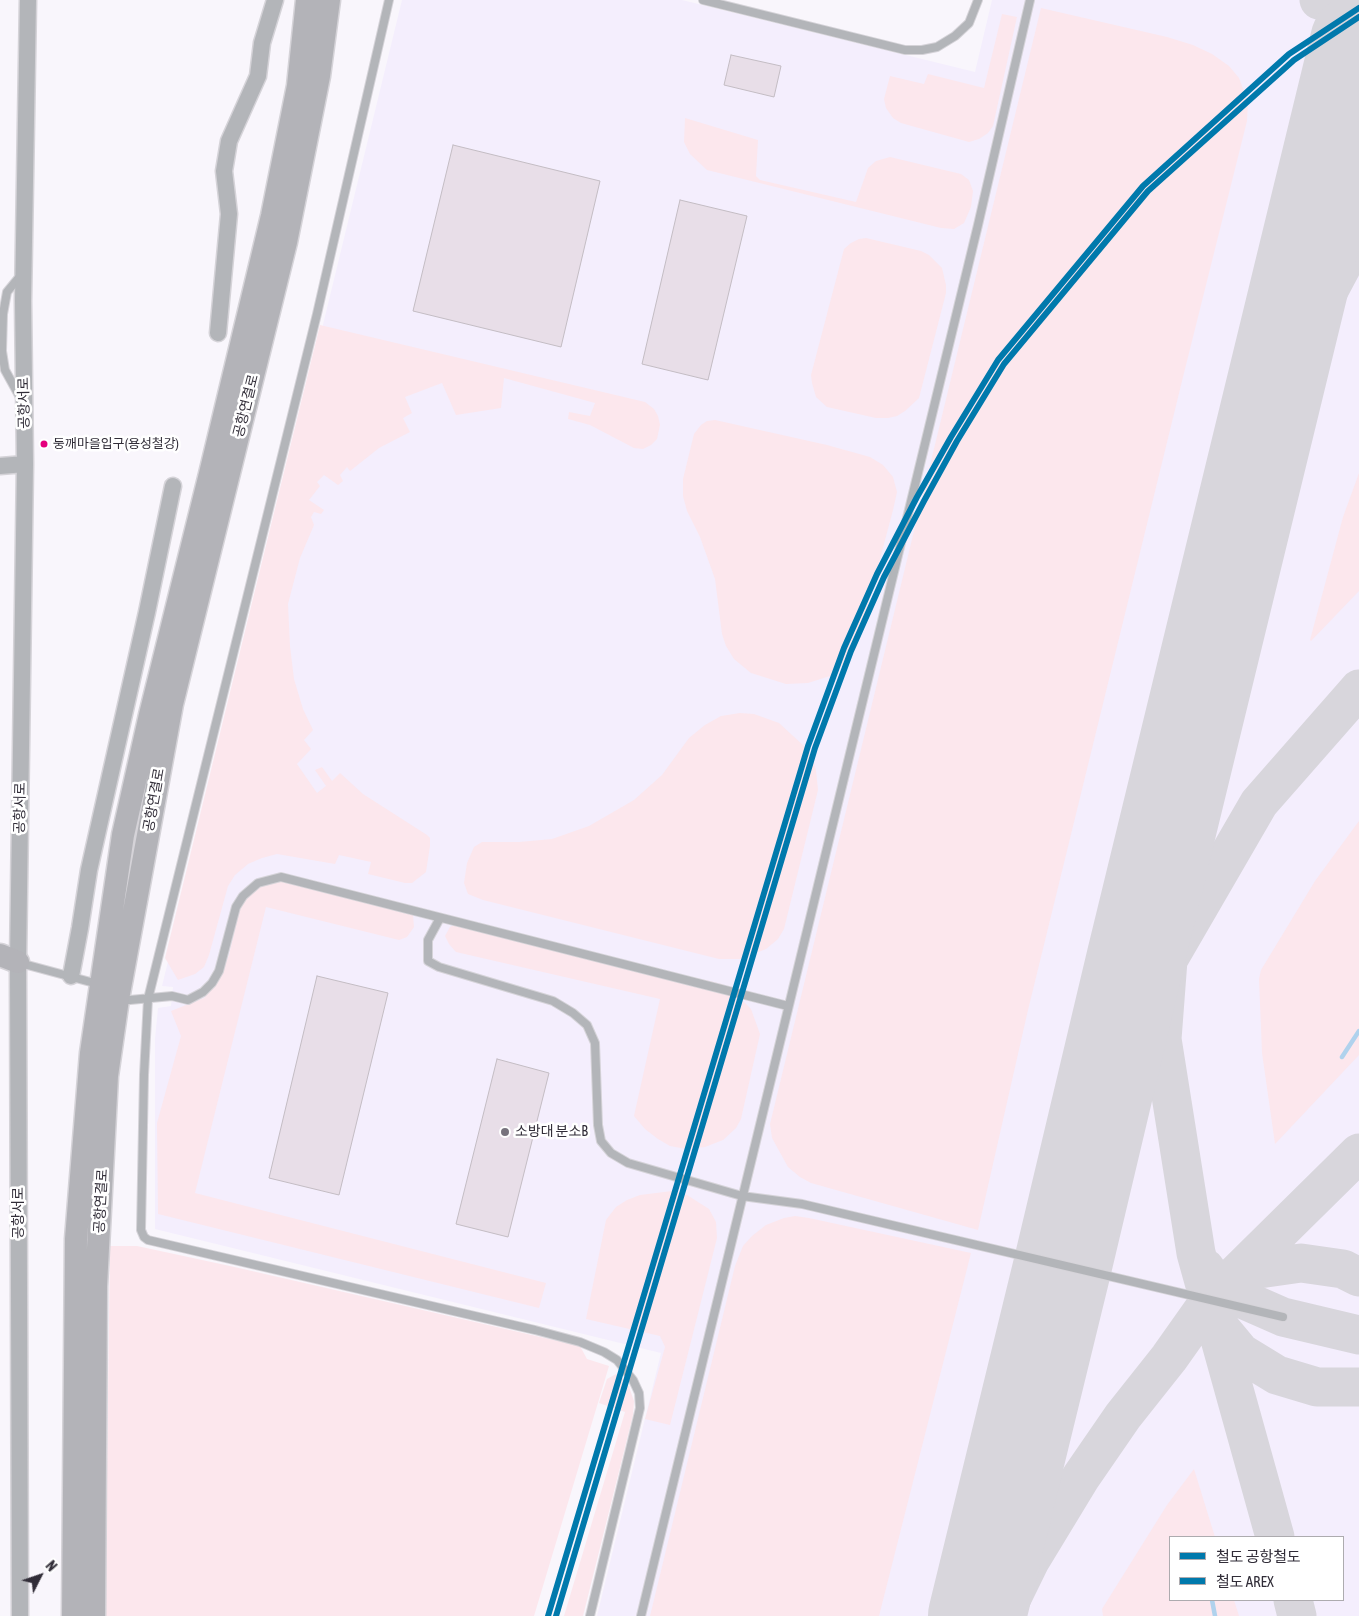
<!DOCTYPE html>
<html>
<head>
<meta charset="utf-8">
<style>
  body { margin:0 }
  #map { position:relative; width:1359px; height:1616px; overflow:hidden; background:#f9f6fc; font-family:"Asap Condensed","Noto Sans KR",sans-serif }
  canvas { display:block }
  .legend { position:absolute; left:1169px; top:1536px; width:175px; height:65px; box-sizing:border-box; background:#fff; border:1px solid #adabaf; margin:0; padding:6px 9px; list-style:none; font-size:15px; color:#312d38 }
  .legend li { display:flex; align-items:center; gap:10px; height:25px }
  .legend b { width:25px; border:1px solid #adabaf }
  .north { position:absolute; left:15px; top:1551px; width:50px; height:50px; -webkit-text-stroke:4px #fff; paint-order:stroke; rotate:49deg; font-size:14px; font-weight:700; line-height:20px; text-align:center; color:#312d38 }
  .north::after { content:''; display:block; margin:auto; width:18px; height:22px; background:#312d38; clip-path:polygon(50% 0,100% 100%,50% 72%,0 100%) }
</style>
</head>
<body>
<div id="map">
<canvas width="1359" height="1616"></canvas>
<ul class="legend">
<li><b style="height:6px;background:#0079ac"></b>철도 공항철도</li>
<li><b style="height:6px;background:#0079ac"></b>철도 AREX</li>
</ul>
<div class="north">N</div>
</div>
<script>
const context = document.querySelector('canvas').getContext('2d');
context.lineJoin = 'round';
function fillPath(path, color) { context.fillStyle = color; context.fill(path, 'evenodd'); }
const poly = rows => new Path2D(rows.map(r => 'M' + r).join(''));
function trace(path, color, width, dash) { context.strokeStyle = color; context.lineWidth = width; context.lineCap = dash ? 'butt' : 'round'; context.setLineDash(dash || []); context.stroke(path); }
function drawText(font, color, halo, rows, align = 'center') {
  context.font = font + ' "Asap Condensed","Noto Sans KR",sans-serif'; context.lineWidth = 5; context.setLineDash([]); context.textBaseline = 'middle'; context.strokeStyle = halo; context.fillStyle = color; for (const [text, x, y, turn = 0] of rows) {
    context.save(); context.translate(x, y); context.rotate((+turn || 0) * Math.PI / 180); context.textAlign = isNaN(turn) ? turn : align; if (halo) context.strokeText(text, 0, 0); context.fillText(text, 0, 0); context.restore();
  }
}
fillPath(poly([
  [402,0,682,0,975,72,992,0,1359,0,1359,1616,597,1616,661,1353,155,1229,155,1039,158,1008,171,1006,173,987,162,986],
  [1170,1537,1343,1537,1343,1600,1170,1600]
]), '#f4eefd');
fillPath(poly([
  [1041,8,1167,37,1193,45,1212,54,1229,66,1239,78,1248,102,1247,121,1183,377,1028,1010,978,1230,811,1183,800,1177,788,1167,772,1138,770,1124],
  [1002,14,1017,17,993,126,988,133,979,139,969,142,901,123,893,118,886,108,884,99,890,76,924,84,928,74,984,88],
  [685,118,758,140,756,176,760,180,856,202,868,168,876,161,890,157,961,174,969,180,973,191,971,207,964,223,954,229,941,228,707,170,690,154,684,142],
  [866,238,921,251,929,255,942,268,946,285,946,293,919,398,905,411,897,416,888,418,876,418,827,407,816,397,812,383,811,375,844,249,851,243,859,239],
  [320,325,645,402,654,409,658,416,660,425,657,439,651,445,643,449,634,448,590,425,568,419,569,412,590,416,595,403,504,378,501,408,456,415,442,383,405,397,412,413,403,418,410,432,379,448,350,471,347,467,340,475,343,481,338,485,324,475,317,482,320,486,309,500,324,510,321,514,314,512,311,517,314,525,300,558,288,604,290,646,294,679,303,709,313,730,304,740,311,749,297,764,317,793,326,786,315,770,322,767,332,781,340,773,363,794,427,835,430,838,430,846,426,872,412,883,405,883,368,874,371,862,339,855,335,864,277,854,262,858,248,864,235,875,228,886,209,955,204,967,195,974,178,980,165,958],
  [715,420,827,445,870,457,883,465,893,477,897,492,893,510,857,646,851,658,830,676,808,683,786,684,751,673,734,659,726,646,722,634,715,579,700,537,687,511,683,496,683,479,694,434,701,425,707,421],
  [1359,473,1359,591,1311,641,1310,640,1343,517],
  [740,713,754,714,779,723,805,747,812,757,816,770,818,790,784,929,778,939,766,949,741,959,719,959,483,900,468,894,464,883,467,863,474,847,482,842,519,842,552,839,589,826,634,800,662,775,689,738,705,725,721,716],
  [1359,821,1359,1055,1275,1144,1262,1053,1259,979,1261,970,1315,881],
  [281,879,407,909,413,915,414,927,407,937,399,940,266,907,195,1193,546,1283,539,1308,158,1214,157,1123,181,1036,171,1011,204,998,219,980,229,955,241,903,258,882],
  [459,923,722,984,737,995,751,1009,760,1034,741,1119,736,1128,723,1140,705,1147,686,1149,670,1146,658,1139,645,1129,634,1116,660,999,456,952,449,944,445,936,450,927],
  [672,1191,687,1195,709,1209,716,1222,717,1238,670,1425,645,1419,665,1347,660,1336,586,1319,606,1220,616,1207,627,1200,640,1195],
  [795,1216,809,1218,971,1253,879,1616,650,1616,735,1266,743,1246,752,1236,766,1225,784,1218],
  [110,1246,137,1246,230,1266,580,1346,587,1359,609,1366,534,1616,105,1616],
  [616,1374,625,1380,629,1387,634,1401,633,1415,583,1616,564,1616,625,1412,599,1403,607,1379],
  [1194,1469,1215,1537,1170,1537,1170,1600,1234,1600,1239,1616,1103,1616,1102,1609,1167,1505]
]), '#fce7ed');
trace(poly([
  [1342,1057,1359,1031],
  [1212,1600,1215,1616]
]), '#b0d2ed', 4.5);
trace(poly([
  [1319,0,1359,10],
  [1271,399,1353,245,1359,238],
  [1180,773,1169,902,1168,960,1162,1039,1196,1253,1275,1537],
  [1091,1148,1132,1037,1168,960,1259,803,1359,689],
  [1205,1268,1210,1275,1223,1287,1242,1299,1283,1317,1359,1335],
  [1232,1282,1259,1269,1301,1263,1343,1269,1359,1277],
  [1216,1323,1241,1353,1277,1375,1317,1387,1359,1387],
  [1018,1577,1020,1520,1027,1446,1035,1393,1049,1323],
  [1293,1600,1297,1616],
  [1003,1616,1030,1561,1081,1477,1123,1416,1169,1358,1210,1300,1359,1153]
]), '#d8d6dc', 39);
trace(poly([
  [977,1616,1063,1264,1135,961,1359,42]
]), '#d8d6dc', 98);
const building = poly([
  [731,55,781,66,774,97,724,85,731,55],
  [453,145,600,181,561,347,413,311,453,145],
  [680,200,747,216,708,380,642,364,680,200],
  [317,976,388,993,339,1195,269,1178,317,976],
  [497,1059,549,1073,508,1237,456,1224,497,1059]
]);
fillPath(building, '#e8dee8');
trace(building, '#c4bdc4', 1);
const lane = poly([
  [389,0,317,314,148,999,144,1075,141,1230,144,1237,148,1240,535,1330,580,1342,604,1352,617,1360,633,1380,639,1393,640,1408,590,1616],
  [703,0,905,50,922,50,937,47,955,36,969,23,978,0],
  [21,275,7,292,3,314,2,351,5,370,21,399],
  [440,918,428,940,428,961,439,967,553,1001,573,1013,587,1025,595,1043,598,1125,601,1141,611,1153,628,1163,742,1196,802,1204,1283,1317],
  [20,963,98,984],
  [130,1000,172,996,188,1000,203,992,212,983,219,971,236,907,243,896,258,883,281,877,788,1006],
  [641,1616,978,225,1030,0]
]);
const street = poly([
  [218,333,229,214,224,171,229,141,258,76,262,43,275,0],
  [0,466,25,464],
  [71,976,80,928,89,870,147,612,173,486],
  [20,1616,18,962,25,464,23,301,28,0]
]);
const secondary = poly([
  [0,955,18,962],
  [73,1616,76,1239,91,1053,123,835,150,715,210,474,272,216,298,86,307,0],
  [94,1616,96,1286,107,1076,118,999,172,704,286,242,319,76,329,0]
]);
trace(lane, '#d5d3d8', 10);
trace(street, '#d5d3d8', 19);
trace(secondary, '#d5d3d8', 25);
trace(lane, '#b3b5b9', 8);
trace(street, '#b3b5b9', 16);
trace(secondary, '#b3b3b8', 22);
trace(poly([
  [548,1616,808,746,844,648,877,574,917,497,951,437,998,360,1143,186,1289,54,1359,8]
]), '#0079ac', 6);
trace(poly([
  [556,1616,815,748,851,651,884,577,924,501,957,441,1004,364,1148,191,1294,60,1359,17]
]), '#0079ac', 6);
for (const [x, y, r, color] of [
  [44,444,4.5,"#e5007d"],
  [505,1132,5,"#77737d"]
]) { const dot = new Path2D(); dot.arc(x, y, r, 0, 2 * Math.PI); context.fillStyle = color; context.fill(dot); trace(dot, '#fff', 2); }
drawText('13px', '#312d38', '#fff', [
  ["둥깨마을입구(용성철강)",53,444]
], 'left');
drawText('14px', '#312d38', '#fff', [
  ["공항서로",24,403,-91],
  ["공항연결로",246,406,-76],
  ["공항연결로",154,800,-80],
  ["공항서로",20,808,-89],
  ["공항연결로",101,1201,-87],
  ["공항서로",19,1213,-90]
]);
drawText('14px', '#312d38', '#fff', [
  ["소방대 분소B",515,1132]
], 'left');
</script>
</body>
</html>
